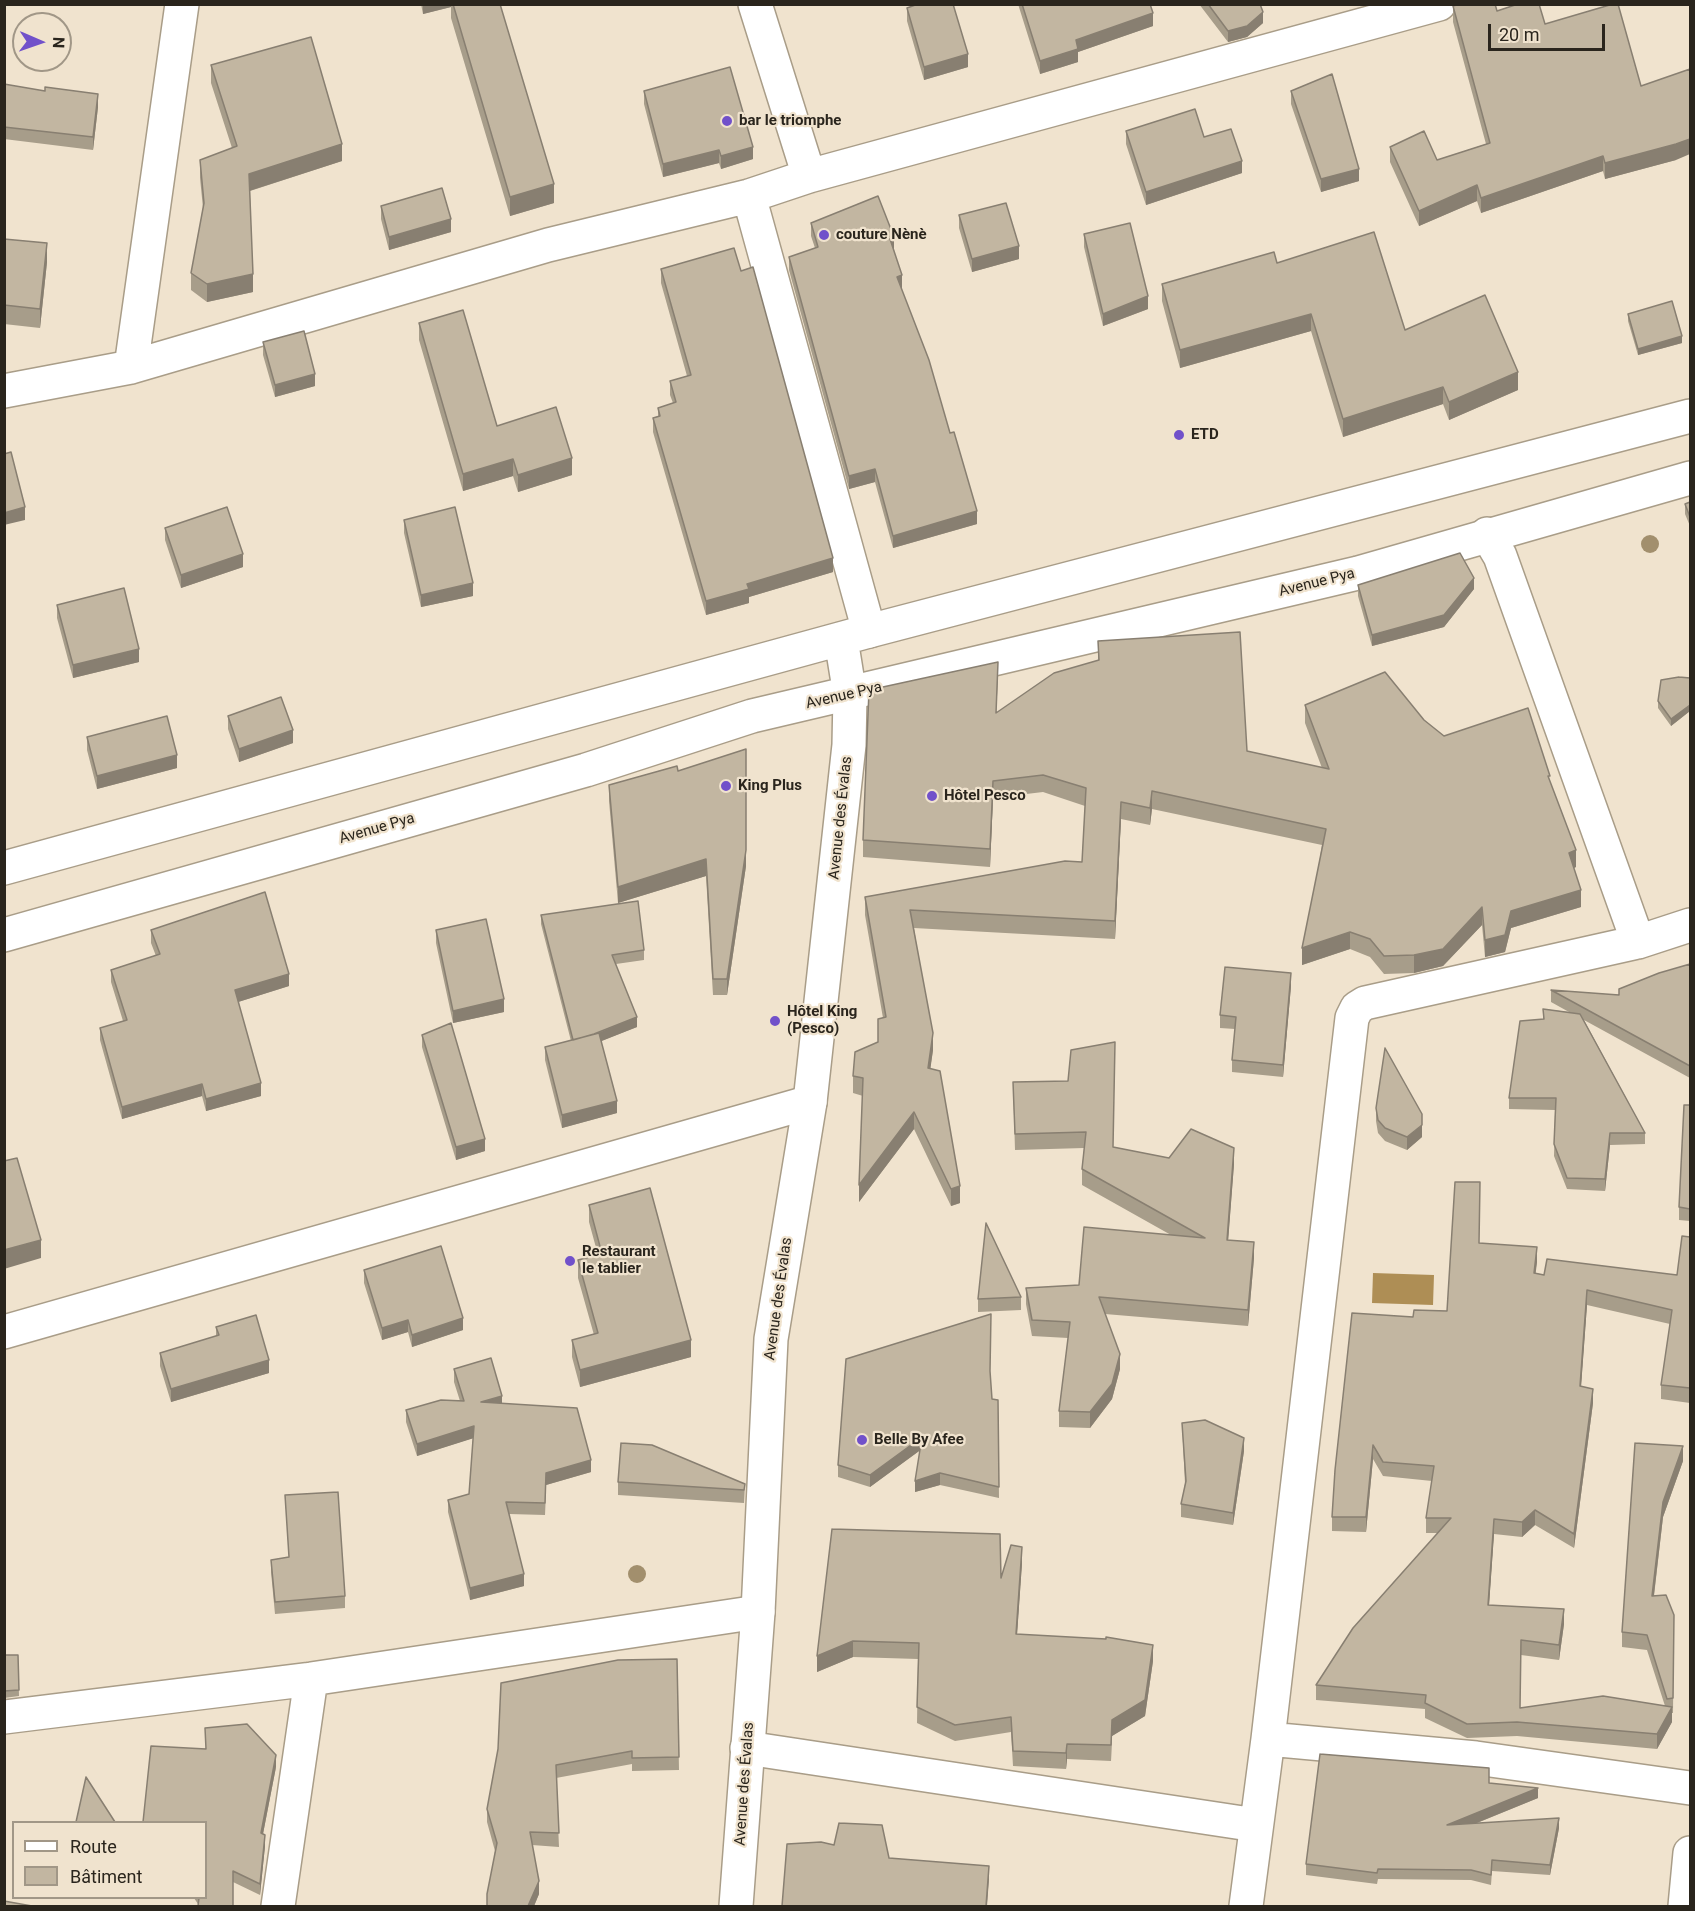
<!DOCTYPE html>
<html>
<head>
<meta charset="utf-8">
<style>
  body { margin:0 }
  #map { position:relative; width:1695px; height:1911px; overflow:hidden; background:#f0e3ce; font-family:Roboto,sans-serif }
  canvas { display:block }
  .frame { position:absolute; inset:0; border:6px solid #2a251d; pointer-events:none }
  .legend { position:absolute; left:12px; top:1821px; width:195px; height:78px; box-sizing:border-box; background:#f0e3ce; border:2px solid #a19787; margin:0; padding:8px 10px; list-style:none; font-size:18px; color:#2a251d }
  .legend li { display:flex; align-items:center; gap:12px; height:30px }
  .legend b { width:30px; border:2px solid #a19787 }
  .north { position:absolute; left:12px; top:12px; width:60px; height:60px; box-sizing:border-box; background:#f0e3ce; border:2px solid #a19787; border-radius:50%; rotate:92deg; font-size:16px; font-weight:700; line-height:24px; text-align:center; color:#2a251d }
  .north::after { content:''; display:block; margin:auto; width:21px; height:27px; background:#7151ca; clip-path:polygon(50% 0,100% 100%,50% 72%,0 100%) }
  .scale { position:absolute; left:1488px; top:24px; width:117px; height:27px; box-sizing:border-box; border:3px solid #2a251d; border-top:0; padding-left:8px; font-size:18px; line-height:21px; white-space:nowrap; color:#2a251d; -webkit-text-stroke:4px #f0e3ce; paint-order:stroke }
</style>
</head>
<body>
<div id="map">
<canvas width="1695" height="1911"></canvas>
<div class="frame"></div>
<ul class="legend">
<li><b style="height:8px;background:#fff"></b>Route</li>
<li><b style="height:16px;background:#c2b6a1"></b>Bâtiment</li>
</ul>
<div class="north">N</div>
<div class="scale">20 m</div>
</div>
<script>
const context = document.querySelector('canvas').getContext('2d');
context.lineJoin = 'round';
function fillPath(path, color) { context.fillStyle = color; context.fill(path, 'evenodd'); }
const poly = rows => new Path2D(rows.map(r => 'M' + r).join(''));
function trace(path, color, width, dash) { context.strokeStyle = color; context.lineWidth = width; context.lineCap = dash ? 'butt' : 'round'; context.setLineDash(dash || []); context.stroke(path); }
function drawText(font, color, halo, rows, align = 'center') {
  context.font = font + ' Roboto,sans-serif'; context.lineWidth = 4.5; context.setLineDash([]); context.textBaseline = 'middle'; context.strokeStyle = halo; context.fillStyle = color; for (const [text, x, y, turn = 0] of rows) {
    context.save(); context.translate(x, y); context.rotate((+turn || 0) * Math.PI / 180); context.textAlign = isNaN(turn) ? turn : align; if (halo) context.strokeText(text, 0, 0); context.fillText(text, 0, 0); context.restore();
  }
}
fillPath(poly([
  [1373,1273,1434,1275,1433,1305,1372,1303]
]), '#ae8e55');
const minor = poly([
  [755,4,809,176],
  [749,196,869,631],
  [131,367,182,4],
  [4,391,131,367,548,245,749,196,809,176,1439,4],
  [1487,534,1500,556,1638,942],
  [4,1332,810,1102],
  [4,1717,311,1679,758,1612],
  [1268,1739,1476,1758,1690,1788],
  [747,1748,1256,1825],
  [278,1906,311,1679],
  [1246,1906,1268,1739,1352,1018,1357,1008,1365,1003,1638,942,1690,925],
  [1685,1906,1690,1853]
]);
const tertiary = poly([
  [736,1906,758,1612,771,1339,810,1102,849,745,850,695]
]);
const secondary = poly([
  [841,639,850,695],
  [4,868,869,631,1690,416],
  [4,935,586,770,752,716,1358,573,1690,478]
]);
trace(minor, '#a99d88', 36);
trace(tertiary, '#a99d88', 36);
trace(secondary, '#a99d88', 36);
trace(minor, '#fff', 33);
trace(tertiary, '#fff', 33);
trace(secondary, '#fff', 33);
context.fillStyle = '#a28f6d';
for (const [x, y] of [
  [1650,544],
  [637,1574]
]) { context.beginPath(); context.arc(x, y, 9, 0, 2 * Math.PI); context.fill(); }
fillPath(poly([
  [421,4,500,4,554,203,510,216,451,18,451,7,423,14],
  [1018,4,1150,4,1153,26,1078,52,1078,62,1040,74],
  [1199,4,1260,4,1263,23,1247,37,1228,42],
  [1453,6,1497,11,1545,24,1641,86,1676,160,1605,179,1603,171,1481,213,1477,201,1419,226,1390,162,1390,147,1437,160,1486,144,1453,22],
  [907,8,968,67,924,80,907,21],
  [211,65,342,161,250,191,253,292,207,302,191,290,191,273,203,208,200,178,200,160,232,148,211,83],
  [4,84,98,107,93,150,4,139],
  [644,91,753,159,721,169,719,163,663,177,644,104],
  [1291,91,1359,181,1321,192,1291,104],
  [1126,131,1204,137,1242,173,1146,205,1126,144],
  [381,206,451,232,389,250,381,219],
  [959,215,1019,259,972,272,959,228],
  [811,223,894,250,901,288,977,524,893,548,875,482,849,489,789,270,789,257,815,248,811,236],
  [1084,234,1148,309,1103,326,1084,247],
  [4,239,47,262,40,328,4,324],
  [1277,263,1405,330,1518,390,1449,420,1443,404,1343,437,1311,331,1180,368,1162,301,1162,284],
  [661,269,741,271,833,572,749,597,749,603,706,615,653,432,653,418,658,416,658,408,673,403,670,395,670,381,687,376,661,283],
  [1628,314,1682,343,1638,355,1628,321],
  [419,323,497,426,572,475,518,492,513,476,463,491,419,340],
  [263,342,315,386,275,397,263,355],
  [1690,502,1690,526,1685,514,1685,504],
  [404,520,473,596,421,607,404,533],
  [165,528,243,567,181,588,165,540],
  [1358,585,1474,589,1444,627,1372,646,1358,596],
  [57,605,139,662,73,678,57,618],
  [1098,641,1247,751,1322,768,1305,723,1305,705,1424,720,1444,736,1550,782,1576,867,1574,868,1581,907,1511,928,1505,952,1485,957,1482,925,1443,966,1414,973,1384,974,1370,957,1350,949,1302,965,1322,845,1152,809,1150,825,1121,819,1115,939,914,928,933,1050,930,1069,960,1203,951,1206,914,1129,859,1202,863,1096,853,1093,853,1076,878,1042,883,1018,865,915,865,897,1082,862,1085,806,1043,792,993,798,990,867,863,857,863,840,998,680,996,713,1098,661],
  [1690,678,1690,711,1671,726,1658,708,1658,701],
  [228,716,293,743,239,762,228,729],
  [87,737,177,768,97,789,87,750],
  [746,749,746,866,727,995,713,995,706,876,618,903,609,801,609,785,678,771],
  [541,915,644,950,644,960,616,964,637,1027,601,1041,617,1113,562,1128,545,1060,545,1047,571,1041,541,924],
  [151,930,289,986,238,1002,261,1096,206,1111,202,1096,122,1119,100,1040,100,1028,123,1021,111,982,111,970,156,956,151,943],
  [436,930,504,1012,453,1023,436,943],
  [1690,964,1690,1078,1584,1020,1645,1133,1645,1144,1610,1145,1605,1191,1567,1189,1554,1156,1555,1110,1509,1109,1509,1098,1543,1019,1543,1009,1569,1012,1551,1002,1551,990,1619,995],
  [1291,986,1283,1077,1232,1072,1232,1060,1235,1029,1220,1028,1220,1015],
  [422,1035,485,1151,456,1160,422,1047],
  [1013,1082,1113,1147,1169,1158,1234,1164,1228,1240,1254,1258,1248,1326,1105,1314,1120,1369,1112,1399,1090,1428,1059,1427,1059,1411,1068,1338,1032,1336,1026,1304,1026,1288,1079,1285,1171,1235,1082,1185,1082,1169,1084,1148,1015,1150],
  [1690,1105,1690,1221,1679,1220,1679,1207],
  [1376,1108,1422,1137,1407,1150,1385,1141,1378,1133,1376,1121],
  [589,1205,691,1357,580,1387,572,1357,572,1340,594,1335,578,1278,578,1260,598,1255,589,1222],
  [1690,1237,1690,1403,1661,1399,1661,1385,1670,1324,1587,1305,1581,1386,1593,1403,1574,1548,1535,1525,1522,1537,1494,1534,1489,1605,1564,1624,1559,1660,1521,1655,1520,1708,1665,1706,1647,1650,1622,1647,1622,1632,1635,1443,1683,1461,1663,1517,1654,1596,1674,1615,1673,1713,1672,1713,1672,1722,1657,1749,1517,1736,1467,1738,1425,1718,1425,1709,1316,1700,1316,1685,1438,1533,1426,1533,1426,1518,1432,1481,1383,1476,1373,1459,1366,1532,1332,1531,1332,1517,1413,1317,1447,1311,1479,1243,1537,1262,1535,1273,1544,1275,1677,1275],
  [364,1270,463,1330,412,1347,408,1332,382,1340,364,1283],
  [1021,1297,1021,1310,978,1312,978,1299],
  [216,1327,269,1373,171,1402,160,1366,160,1353,216,1336],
  [454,1369,502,1404,591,1472,546,1485,545,1515,509,1514,524,1586,470,1600,448,1512,448,1500,469,1494,473,1438,417,1456,406,1422,406,1410,460,1401,454,1382],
  [990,1373,992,1399,998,1400,999,1498,940,1485,915,1492,920,1450,870,1487,838,1477,838,1465],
  [1182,1423,1244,1451,1233,1525,1181,1517,1181,1504,1185,1484],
  [618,1482,745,1484,744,1503,618,1495],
  [285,1495,345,1596,345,1608,275,1614,271,1572,271,1560,289,1557],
  [1022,1563,1017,1634,1153,1661,1145,1716,1112,1736,1111,1761,1067,1759,1066,1769,1013,1766,1011,1732,955,1741,917,1723,918,1659,853,1657,817,1672,817,1656,1001,1578],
  [4,1655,18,1655,19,1696,4,1698],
  [677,1659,679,1770,632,1771,632,1764,556,1778,559,1847,532,1845,539,1894,534,1906,487,1906,495,1851,487,1822,487,1809],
  [276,1767,263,1834,265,1846,260,1895,233,1882,198,1904,194,1898,206,1898],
  [1489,1783,1538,1798,1477,1823,1559,1828,1550,1875,1492,1871,1491,1885,1471,1880,1378,1879,1377,1884,1306,1875,1306,1864]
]), '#a79d8a');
fillPath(poly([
  [423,4,451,4,451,7,423,14],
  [1263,12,1263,23,1247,37,1228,42,1228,31],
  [1153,13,1153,26,1078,52,1078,62,1040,74,1040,61,1076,40],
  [968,54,968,67,924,80,924,67],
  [98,94,98,107,93,150,93,137],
  [1690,139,1690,154,1676,160,1605,179,1605,163],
  [342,144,342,161,249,191,249,174],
  [753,147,753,159,721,169,721,156],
  [719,150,719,163,663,177,663,164],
  [1603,156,1603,171,1481,213,1481,198],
  [1242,161,1242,173,1146,205,1146,192],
  [1359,169,1359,181,1321,192,1321,179],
  [554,184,554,203,510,216,510,197],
  [1477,185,1477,201,1419,226,1419,211],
  [451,219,451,232,389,250,389,237],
  [894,237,894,250,890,252,890,239],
  [47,243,47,262,40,328,40,309],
  [1019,246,1019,259,972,272,972,259],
  [253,274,253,292,207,302,207,284],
  [902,275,902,288,897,290,897,277],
  [1148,296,1148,309,1103,326,1103,314],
  [1311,314,1311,331,1180,368,1180,350],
  [1682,336,1682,343,1638,355,1638,349],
  [1518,372,1518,390,1449,420,1449,402],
  [315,374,315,386,275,397,275,385],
  [1443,387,1443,404,1343,437,1343,419],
  [572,458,572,475,518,492,518,475],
  [513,459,513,476,463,491,463,474],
  [875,469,875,482,849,489,849,476],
  [25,507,25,520,4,525,4,513],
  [977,511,977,524,893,548,893,536],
  [243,554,243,567,181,588,181,575],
  [833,558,833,572,749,597,749,603,706,615,706,601,747,584],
  [1474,578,1474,589,1444,627,1372,646,1372,635],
  [473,583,473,596,421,607,421,595],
  [139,649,139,662,73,678,73,665],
  [1690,705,1690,711,1671,726,1671,719],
  [293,730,293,743,239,762,239,749],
  [177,755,177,768,97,789,97,776],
  [993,781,993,798,990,867,990,849],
  [1152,791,1152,809,1150,825,1150,808],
  [1121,802,1121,819,1115,939,1115,921],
  [746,850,746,866,727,995,727,979],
  [1576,850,1576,867,1569,870,1569,853],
  [706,859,706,876,618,903,618,887],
  [1581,890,1581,907,1511,928,1505,952,1485,957,1485,940,1511,911],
  [1482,907,1482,925,1443,966,1414,973,1414,955],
  [1350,932,1350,949,1302,965,1302,948],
  [1291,973,1291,986,1283,1077,1283,1065],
  [289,974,289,986,235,1003,235,990],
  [504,999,504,1012,453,1023,453,1011],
  [637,1017,637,1027,574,1052,574,1043],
  [933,1033,933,1050,928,1086,928,1068],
  [261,1083,261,1096,206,1111,206,1099],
  [202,1084,202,1096,122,1119,122,1107],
  [617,1101,617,1113,562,1128,562,1115],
  [914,1112,914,1129,859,1202,859,1185],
  [1422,1125,1422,1137,1407,1150,1407,1137],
  [1610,1133,1610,1145,1605,1191,1605,1179],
  [485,1139,485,1151,456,1160,456,1147],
  [1234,1148,1234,1164,1227,1256,1227,1240],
  [960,1186,960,1203,951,1206,951,1189],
  [41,1240,41,1258,4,1269,4,1250],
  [1254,1242,1254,1258,1248,1326,1248,1310],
  [1537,1247,1537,1262,1534,1287,1534,1273],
  [1587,1290,1587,1305,1580,1401,1580,1386],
  [463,1318,463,1330,412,1347,412,1335],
  [408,1320,408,1332,382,1340,382,1328],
  [691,1340,691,1357,580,1387,580,1370],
  [1120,1354,1120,1369,1112,1399,1090,1428,1090,1412],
  [269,1360,269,1373,171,1402,171,1389],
  [1593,1389,1593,1403,1574,1548,1574,1534],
  [502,1396,502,1409,481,1402],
  [474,1426,474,1438,417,1456,417,1444],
  [922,1437,922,1449,870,1487,870,1475],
  [1244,1438,1244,1451,1233,1525,1233,1513],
  [1373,1445,1373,1459,1366,1532,1366,1517],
  [1683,1446,1683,1461,1663,1517,1652,1611,1652,1596,1663,1502],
  [591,1460,591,1472,546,1485,545,1515,546,1473],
  [940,1473,940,1485,915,1492,915,1481],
  [1535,1510,1535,1525,1522,1537,1522,1522],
  [1494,1519,1494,1534,1488,1620,1488,1605],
  [1022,1547,1022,1563,1016,1650,1016,1634],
  [524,1574,524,1586,470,1600,470,1588],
  [1564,1609,1564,1624,1559,1660,1559,1645],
  [853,1641,853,1657,817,1672,817,1656],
  [1153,1645,1153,1661,1145,1716,1112,1736,1111,1761,1112,1720],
  [1672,1707,1672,1722,1657,1749,1657,1734],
  [1067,1744,1067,1759,1066,1769,1066,1753],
  [276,1755,276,1767,261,1844,261,1833],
  [1538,1788,1538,1798,1447,1835,1447,1825],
  [1559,1818,1559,1828,1550,1875,1550,1865],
  [265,1835,265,1846,260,1895,260,1884],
  [989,1866,989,1879,987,1906,986,1906],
  [539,1881,539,1894,534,1906,528,1906]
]), '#887f71');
const building = poly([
  [453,4,500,4,554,184,510,197,453,4],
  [918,4,953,4,968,54,924,67,907,8,918,4],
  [1022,4,1150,4,1153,13,1076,40,1078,49,1040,61,1022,4],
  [1208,4,1260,4,1263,12,1247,26,1228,31,1208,4],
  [1460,4,1495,4,1497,11,1518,4,1539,4,1545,24,1613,4,1618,4,1641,86,1690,69,1690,139,1676,144,1605,163,1603,156,1481,198,1477,185,1419,211,1390,147,1424,131,1437,160,1490,143,1453,6,1460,4],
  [311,37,342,144,249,174,253,274,207,284,191,273,204,203,200,160,237,146,211,65,311,37],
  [730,67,753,147,721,156,719,150,663,164,644,91,730,67],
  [1332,74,1359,169,1321,179,1291,91,1332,74],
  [4,84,45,91,45,87,98,94,93,137,4,127,4,84],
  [1195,109,1204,137,1231,129,1242,161,1146,192,1126,131,1195,109],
  [442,188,451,219,389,237,381,206,442,188],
  [878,196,894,237,890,239,902,275,897,277,929,360,950,433,954,432,977,511,893,536,875,469,849,476,789,257,818,247,811,223,878,196],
  [1006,203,1019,246,972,259,959,215,1006,203],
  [1130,223,1148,296,1103,314,1084,234,1130,223],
  [1374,232,1405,330,1485,295,1518,372,1449,402,1443,387,1343,419,1311,314,1180,350,1162,284,1274,252,1277,263,1374,232],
  [4,239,47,243,40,309,4,305,4,239],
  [734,248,741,271,753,267,833,558,747,584,749,589,706,601,653,418,660,416,658,408,676,402,670,381,691,375,661,269,734,248],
  [1672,301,1682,336,1638,349,1628,314,1672,301],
  [463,310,497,426,556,407,572,458,518,475,513,459,463,474,419,323,463,310],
  [304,331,315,374,275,385,263,342,304,331],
  [11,452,25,507,4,513,4,454,11,452],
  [1690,502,1690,517,1685,504,1690,502],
  [227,507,243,554,181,575,165,528,227,507],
  [455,507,473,583,421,595,404,520,455,507],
  [1460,553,1474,578,1444,615,1372,635,1358,585,1460,553],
  [124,588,139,649,73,665,57,605,124,588],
  [1240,632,1247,751,1329,769,1305,705,1385,672,1424,720,1444,736,1528,708,1550,776,1548,776,1576,850,1569,853,1581,890,1511,911,1505,935,1485,940,1482,907,1443,949,1414,955,1384,956,1370,939,1350,932,1302,948,1326,829,1152,791,1150,808,1121,802,1115,921,910,910,933,1033,928,1068,940,1071,960,1186,951,1189,914,1112,859,1185,863,1078,853,1076,855,1052,878,1042,878,1019,886,1017,865,897,1065,861,1082,862,1086,788,1043,775,993,781,990,849,863,840,869,690,998,662,996,713,1054,673,1099,660,1098,641,1240,632],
  [1679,677,1690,678,1690,705,1671,719,1658,701,1661,680,1679,677],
  [281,697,293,730,239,749,228,716,281,697],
  [167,716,177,755,97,776,87,737,167,716],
  [746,749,746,850,727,979,713,979,706,859,618,887,609,785,677,766,678,771,746,749],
  [265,892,289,974,235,990,261,1083,206,1099,202,1084,122,1107,100,1028,127,1020,111,970,160,954,151,930,265,892],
  [638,901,644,950,612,955,637,1017,594,1034,573,1040,541,915,638,901],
  [486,919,504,999,453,1011,436,930,486,919],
  [1690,964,1690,1066,1551,990,1619,995,1619,989,1659,973,1690,964],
  [1225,967,1291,973,1283,1065,1232,1060,1236,1017,1220,1015,1225,967],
  [1543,1009,1580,1014,1645,1133,1610,1133,1605,1179,1567,1178,1554,1144,1556,1098,1509,1098,1520,1021,1544,1019,1543,1009],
  [451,1023,485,1139,456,1147,422,1035,451,1023],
  [599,1033,617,1101,562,1115,545,1047,599,1033],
  [1115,1042,1113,1147,1169,1158,1191,1129,1234,1148,1227,1240,1254,1242,1248,1310,1099,1297,1120,1354,1112,1384,1090,1412,1059,1411,1070,1322,1032,1320,1026,1288,1079,1285,1084,1227,1205,1238,1082,1169,1086,1132,1015,1134,1013,1082,1068,1081,1071,1050,1115,1042],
  [1385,1048,1422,1114,1422,1125,1407,1137,1385,1128,1378,1120,1376,1108,1385,1048],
  [1684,1105,1690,1105,1690,1209,1679,1207,1684,1105],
  [17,1158,41,1240,4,1250,4,1161,17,1158],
  [1455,1182,1480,1182,1479,1243,1537,1247,1534,1273,1544,1275,1547,1259,1677,1275,1682,1236,1690,1237,1690,1388,1661,1385,1672,1310,1587,1290,1580,1386,1593,1389,1574,1534,1535,1510,1522,1522,1494,1519,1488,1605,1564,1609,1559,1645,1521,1640,1520,1708,1603,1696,1672,1707,1657,1734,1517,1722,1467,1724,1425,1703,1426,1695,1316,1685,1353,1628,1451,1518,1426,1518,1434,1466,1383,1462,1373,1445,1366,1517,1332,1517,1335,1470,1352,1313,1413,1317,1414,1310,1447,1311,1455,1182],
  [650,1188,691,1340,580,1370,572,1340,598,1333,578,1260,602,1254,589,1205,650,1188],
  [986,1223,1021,1297,978,1299,986,1223],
  [441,1246,463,1318,412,1335,408,1320,382,1328,364,1270,441,1246],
  [991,1314,990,1371,992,1399,998,1400,999,1487,940,1473,915,1481,922,1437,870,1475,838,1465,846,1359,991,1314],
  [256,1315,269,1360,171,1389,160,1353,219,1335,216,1327,256,1315],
  [491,1358,502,1396,481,1402,577,1408,591,1460,546,1473,545,1503,506,1502,524,1574,470,1588,448,1500,469,1494,474,1426,417,1444,406,1410,441,1400,464,1401,454,1369,491,1358],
  [1205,1420,1244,1438,1233,1513,1181,1504,1186,1481,1182,1423,1205,1420],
  [621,1443,652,1445,745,1484,744,1490,618,1482,621,1443],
  [1635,1443,1683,1446,1663,1502,1652,1596,1666,1595,1674,1615,1673,1698,1667,1699,1647,1635,1622,1632,1635,1443],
  [338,1492,345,1596,275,1602,271,1560,289,1557,285,1495,338,1492],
  [832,1529,1000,1534,1001,1578,1011,1545,1022,1547,1016,1634,1106,1639,1106,1637,1153,1645,1145,1700,1112,1720,1111,1745,1067,1744,1066,1753,1013,1751,1011,1717,955,1725,917,1707,919,1643,853,1641,817,1656,832,1529],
  [4,1655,18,1655,19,1690,4,1691,4,1655],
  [677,1659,679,1757,632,1758,632,1751,556,1765,559,1833,530,1832,539,1881,528,1906,487,1906,487,1894,497,1843,487,1809,498,1749,501,1683,618,1660,677,1659],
  [247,1724,276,1755,261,1833,265,1835,260,1884,233,1871,233,1906,198,1906,199,1898,206,1898,206,1822,143,1822,151,1746,206,1749,205,1728,247,1724],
  [1320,1754,1489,1768,1489,1783,1538,1788,1447,1825,1559,1818,1550,1865,1492,1860,1491,1875,1471,1870,1378,1869,1377,1873,1306,1864,1320,1754],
  [86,1777,115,1822,76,1822,86,1777],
  [839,1823,882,1825,889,1858,989,1866,986,1906,782,1906,787,1844,821,1842,834,1845,839,1823],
  [4,1901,32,1906,4,1906,4,1901]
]);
fillPath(building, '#c2b6a1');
trace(building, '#887f71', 1.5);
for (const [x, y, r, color] of [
  [727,121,6,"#7151ca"],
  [824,235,6,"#7151ca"],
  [1179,435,6,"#7151ca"],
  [726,786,6,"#7151ca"],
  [932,796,6,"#7151ca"],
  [775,1021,6,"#7151ca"],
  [570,1261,6,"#7151ca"],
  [862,1440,6,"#7151ca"]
]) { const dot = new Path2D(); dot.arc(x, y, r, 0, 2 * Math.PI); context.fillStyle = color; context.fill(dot); trace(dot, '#f0e3ce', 2); }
drawText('bold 15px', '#2a251d', '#f0e3ce', [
  ["bar le triomphe",739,121],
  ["couture Nènè",836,235],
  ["ETD",1191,435],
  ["King Plus",738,786],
  ["Hôtel Pesco",944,796],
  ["Hôtel King",787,1012],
  ["(Pesco)",787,1029],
  ["Restaurant",582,1252],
  ["le tablier",582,1269],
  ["Belle By Afee",874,1440]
], 'left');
drawText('15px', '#2a251d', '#f0e3ce', [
  ["Avenue Pya",1317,583,-14],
  ["Avenue Pya",844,696,-13],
  ["Avenue des Évalas",841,818,-84],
  ["Avenue Pya",377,829,-16],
  ["Avenue des Évalas",779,1299,-82],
  ["Avenue des Évalas",745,1784,-86]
]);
</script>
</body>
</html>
